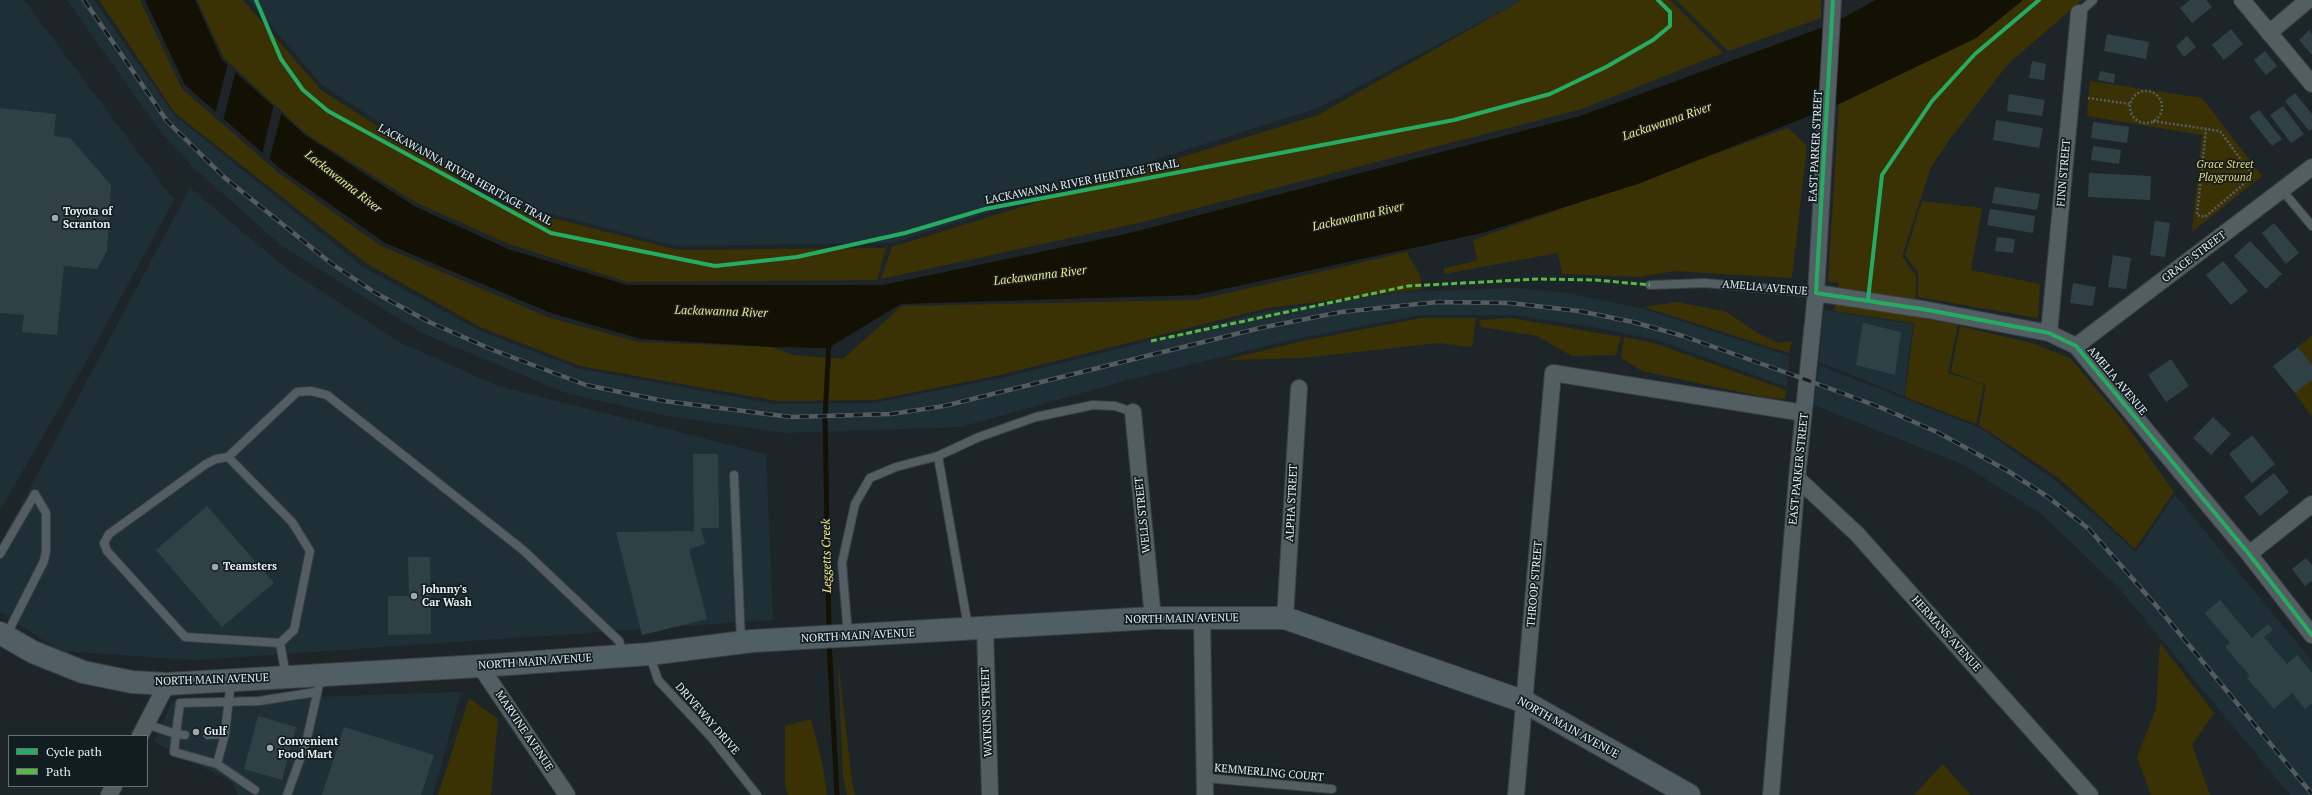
<!DOCTYPE html>
<html>
<head>
<meta charset="utf-8">
<style>
  body { margin:0 }
  #map { position:relative; width:2312px; height:795px; overflow:hidden; background:#1e2528; font-family:"PT Serif",serif }
  canvas { display:block }
  .legend { position:absolute; left:8px; top:735px; width:140px; height:52px; box-sizing:border-box; background:#121d21; border:1px solid #677175; margin:0; padding:5px 7px; list-style:none; font-size:12px; color:#e7eff2 }
  .legend li { display:flex; align-items:center; gap:8px; height:20px }
  .legend b { width:20px; border:1px solid #677175 }
</style>
</head>
<body>
<div id="map">
<canvas width="2312" height="795"></canvas>
<ul class="legend">
<li><b style="height:5px;background:#26ab63"></b>Cycle path</li>
<li><b style="height:5px;background:#58b947"></b>Path</li>
</ul>
</div>
<script>
const context = document.querySelector('canvas').getContext('2d');
context.lineJoin = 'round';
function fillPath(path, color) { context.fillStyle = color; context.fill(path, 'evenodd'); }
const poly = rows => new Path2D(rows.map(r => 'M' + r).join(''));
function trace(path, color, width, dash) { context.strokeStyle = color; context.lineWidth = width; context.lineCap = dash ? 'butt' : 'round'; context.setLineDash(dash || []); context.stroke(path); }
function drawText(font, color, halo, rows, align = 'center') {
  context.font = font + ' "PT Serif",serif'; context.lineWidth = 3.5; context.setLineDash([]); context.textBaseline = 'middle'; context.strokeStyle = halo; context.fillStyle = color; for (const [text, x, y, turn = 0] of rows) {
    context.save(); context.translate(x, y); context.rotate((+turn || 0) * Math.PI / 180); context.textAlign = isNaN(turn) ? turn : align; if (halo) context.strokeText(text, 0, 0); context.fillText(text, 0, 0); context.restore();
  }
}
fillPath(poly([
  [0,0,24,0,174,200,82,369,0,510],
  [67,0,94,0,174,115,363,267,480,331,580,369,776,404,874,403,1001,378,1268,311,1402,292,1516,288,1568,293,1644,309,1789,356,1787,387,1657,340,1588,326,1512,315,1421,315,1294,339,1128,380,961,427,786,433,667,416,566,393,422,333,282,246,194,168,160,131],
  [249,0,1522,0,1318,108,892,243,676,246,501,201,322,85],
  [190,188,287,269,401,343,498,386,766,454,773,620,196,660,60,651,0,612,0,544],
  [1824,310,1913,324,1904,396,1819,362],
  [1819,365,1982,429,2056,481,2136,552,2175,495,2312,661,2312,795,2290,795,2118,587,2041,514,1962,464,1814,405],
  [461,692,433,795,238,795,232,782,154,742,173,700,192,701]
]), '#1f2f36');
fillPath(poly([
  [99,0,140,0,182,89,280,174,379,245,550,318,639,342,772,347,792,355,843,359,902,306,1197,300,1407,252,1420,276,1422,289,1268,308,1000,375,875,400,778,401,580,366,480,327,366,263,175,113],
  [197,0,243,0,321,90,501,205,678,250,886,248,877,280,627,282,509,244,415,202,305,133,224,58],
  [1522,0,1670,0,1723,53,1582,109,1143,222,881,279,892,247,1318,115],
  [1676,0,1821,0,1821,18,1728,51],
  [2023,0,2082,0,2008,64,1950,139,1931,167,1902,256,1916,276,1915,317,1958,325,1948,373,1984,385,1976,424,1905,397,1914,323,1834,311,1839,283,1828,281,1839,104,1976,38],
  [2090,81,2202,98,2262,176,2192,232,2202,135,2087,116],
  [1788,128,1807,146,1792,278,1675,271,1640,277,1562,274,1558,253,1444,274,1444,268,1477,261,1473,240],
  [1922,201,1982,208,1971,270,2040,284,2038,318,1918,297,1918,272,1905,255],
  [1678,302,1727,312,1754,331,1777,343,1792,341,1789,353,1644,307],
  [1421,318,1476,318,1472,347,1439,343,1303,358,1225,360,1298,342],
  [1511,318,1621,337,1616,355,1572,356,1537,336,1481,327,1479,320],
  [1960,326,2035,344,2070,358,2123,420,2174,492,2135,549,2059,478,1979,425,1986,385,1951,372],
  [2312,335,2312,365,2298,347],
  [1624,337,1654,343,1786,390,1785,399,1763,397,1642,371,1621,358],
  [2312,380,2312,417,2295,393],
  [2160,643,2214,713,2192,745,2210,795,2151,795,2137,757,2156,709],
  [838,661,852,782,855,795,847,795,843,776],
  [469,698,498,719,491,795,438,795],
  [811,719,822,762,827,795,788,795,785,786,785,726],
  [1943,764,1970,795,1914,795]
]), '#3a3205');
fillPath(poly([
  [145,0,195,0,222,60,305,135,414,206,508,249,627,285,883,285,1130,233,1580,116,1832,24,1876,0,2023,0,1976,38,1839,104,1638,184,1482,233,1196,295,901,304,828,348,772,347,641,339,551,313,385,243,283,171,185,85]
]), '#131004');
fillPath(poly([
  [228,63,236,70,223,121,215,114],
  [274,104,282,111,269,161,262,155]
]), '#1e2528');
trace(poly([
  [829,341,825,419,829,631],
  [829,641,837,795]
]), '#131004', 5);
fillPath(poly([
  [2190,0,2206,0,2212,7,2192,23,2180,8],
  [2231,29,2243,44,2224,60,2212,45],
  [2309,30,2312,34,2312,55,2299,40],
  [2107,34,2149,42,2146,59,2104,51],
  [2187,36,2196,47,2184,57,2176,46],
  [2265,51,2277,66,2266,75,2254,60],
  [2032,61,2046,64,2044,80,2029,78],
  [2100,71,2115,74,2114,83,2098,80],
  [2295,93,2312,114,2312,129,2309,131,2285,101],
  [2009,94,2045,100,2042,116,2007,111],
  [2283,106,2304,134,2291,143,2270,115],
  [0,108,56,114,54,136,70,138,111,185,107,251,97,269,64,266,57,335,22,332,24,315,0,313],
  [2259,110,2282,139,2272,146,2249,117],
  [1996,120,2043,128,2039,148,1993,140],
  [2093,122,2129,127,2127,143,2091,138],
  [2093,146,2121,150,2119,164,2091,160],
  [2089,173,2151,176,2150,200,2088,197],
  [1995,187,2040,194,2037,210,1992,203],
  [1990,209,2035,216,2033,233,1987,225],
  [2155,221,2170,223,2165,257,2150,255],
  [2274,223,2299,253,2286,264,2262,233],
  [1997,237,2015,239,2013,253,1995,251],
  [2250,241,2282,274,2266,289,2234,256],
  [2113,255,2131,258,2126,289,2108,287],
  [2223,261,2248,291,2231,305,2206,275],
  [2073,283,2096,287,2093,306,2070,303],
  [1863,323,1901,332,1895,375,1856,365],
  [2298,347,2312,365,2312,380,2295,393,2273,366],
  [2171,359,2189,386,2166,402,2148,375],
  [2213,417,2231,434,2211,455,2193,438],
  [2252,435,2275,464,2252,483,2229,454],
  [693,454,718,454,719,528,701,528,705,544,689,549,707,619,642,635,616,532,694,531],
  [2274,473,2289,492,2260,516,2244,497],
  [207,506,274,583,222,627,156,550],
  [408,557,430,557,431,634,388,635,388,596,409,596],
  [2306,558,2312,565,2312,581,2305,586,2292,569],
  [2220,600,2252,638,2268,624,2273,630,2264,637,2287,664,2297,655,2312,673,2312,703,2305,709,2292,693,2274,709,2247,678,2250,676,2225,647,2230,643,2205,613],
  [258,716,296,727,282,780,244,769],
  [344,727,434,755,421,795,322,795]
]), '#304146');
const service = poly([
  [2079,13,2093,0],
  [2282,190,2312,226],
  [1650,285,1705,283,1816,293],
  [228,457,297,392,311,391,327,395,523,550,619,641,623,654],
  [734,475,741,642],
  [0,554,35,494,46,513,46,551,44,561,6,636],
  [968,627,938,456,979,437,1036,417,1093,405,1115,406,1133,412],
  [848,635,842,563,855,504,870,478,896,467,938,456],
  [280,643,185,637,107,551,104,543,109,534,206,464,216,459,228,457,292,522,310,551,294,630,280,643,286,676],
  [650,656,658,680,711,737,757,795],
  [146,724,176,734,174,752,217,764,225,734,231,681],
  [185,735,176,734,180,703,259,701,316,692],
  [208,735,225,734],
  [217,764,255,790],
  [1205,778,1332,789],
  [287,795,306,743,321,676]
]);
const minor = poly([
  [2242,0,2312,84],
  [2269,33,2308,0],
  [1816,293,1928,310,2049,333,2076,346,2249,554,2312,635],
  [2049,333,2079,13],
  [2076,346,2312,167],
  [1133,412,1153,618],
  [1797,478,1857,534,2090,795],
  [2249,554,2312,504],
  [1202,618,1205,795],
  [1285,618,1299,388],
  [985,629,990,795],
  [480,666,567,795],
  [140,736,167,684],
  [109,795,114,786],
  [1516,795,1553,373,1804,413],
  [1771,795,1797,478,1816,293,1833,0]
]);
const primary = poly([
  [0,633,33,652,83,672,132,682,167,684,480,666,649,654,752,641,1153,618,1285,618,1525,702,1689,795]
]);
trace(service, '#3b4043', 10);
trace(minor, '#3b4043', 18);
trace(primary, '#3b4043', 24);
trace(poly([
  '2130 107a16 16 0 1 1 32 0a16 16 0 1 1-32 0Z',
  [2088,98,2130,104],
  [2153,121,2220,131,2253,176,2205,217,2197,215,2206,129]
]), '#555d60', 2.5, [2, 2]);
trace(service, '#535e62', 8);
trace(minor, '#535e62', 16);
trace(primary, '#515e64', 22);
const rail = poly([
  [84,0,167,121,225,178,332,264,374,292,429,322,493,350,586,385,664,401,791,417,891,414,944,406,1260,328,1341,312,1438,302,1510,303,1579,311,1633,322,1683,336,1807,380,1882,408,1939,433,2008,471,2048,497,2089,529,2160,610,2312,794]
]);
trace(rail, '#555c5f', 4.5);
trace(rail, '#121d21', 3, [9]);
trace(poly([
  [1151,341,1408,286,1538,279,1596,280,1650,285]
]), '#58b947', 3, [6, 3]);
trace(poly([
  [256,0,281,59,303,90,328,111,551,233,715,266,797,257,905,233,985,209,1454,120,1550,94,1606,67,1653,40,1670,26,1670,12,1658,0],
  [1833,0,1816,293,1928,310,2049,333,2076,346,2249,554,2312,635],
  [1868,300,1882,175,1932,101,1975,54,2039,0]
]), '#26ab63', 4);
for (const [x, y, r, color] of [
  [55,218,4,"#a1a8ab"],
  [215,567,4,"#a1a8ab"],
  [414,596,4,"#a1a8ab"],
  [196,732,4,"#a1a8ab"],
  [270,748,4,"#a1a8ab"]
]) { const dot = new Path2D(); dot.arc(x, y, r, 0, 2 * Math.PI); context.fillStyle = color; context.fill(dot); trace(dot, '#121d21', 1.5); }
drawText('11px', '#e7eff2', '#121d21', [
  ["EAST PARKER STREET",1816,146,-87],
  ["FINN STREET",2064,173,-85],
  ["LACKAWANNA RIVER HERITAGE TRAIL",465,175,29],
  ["LACKAWANNA RIVER HERITAGE TRAIL",1082,182,-11],
  ["GRACE STREET",2194,257,-37],
  ["AMELIA AVENUE",1765,288,5],
  ["AMELIA AVENUE",2117,381,50],
  ["EAST PARKER STREET",1799,469,-84],
  ["ALPHA STREET",1292,503,-87],
  ["WELLS STREET",1143,515,-96],
  ["THROOP STREET",1535,584,-85],
  ["NORTH MAIN AVENUE",1182,619,-1],
  ["HERMANS AVENUE",1946,634,48],
  ["NORTH MAIN AVENUE",858,636,-3],
  ["NORTH MAIN AVENUE",535,662,-4],
  ["NORTH MAIN AVENUE",212,680,-2],
  ["WATKINS STREET",987,712,-92],
  ["DRIVEWAY DRIVE",707,719,49],
  ["NORTH MAIN AVENUE",1568,728,29],
  ["MARVINE AVENUE",524,731,56],
  ["KEMMERLING COURT",1269,773,5]
]);
drawText('italic 11px', '#f1db74', '#121d21', [
  ["Grace Street",2225,165],
  ["Playground",2225,178]
]);
drawText('bold 11px', '#e7eff2', '#121d21', [
  ["Toyota of",63,212],
  ["Scranton",63,225],
  ["Teamsters",223,567],
  ["Johnny's",422,590],
  ["Car Wash",422,603],
  ["Gulf",204,732],
  ["Convenient",278,742],
  ["Food Mart",278,755]
], 'left');
drawText('italic 12px', '#fbe57e', '#121d21', [
  ["Lackawanna River",1667,122,-19],
  ["Lackawanna River",343,182,38],
  ["Lackawanna River",1358,217,-13],
  ["Lackawanna River",1040,276,-7],
  ["Lackawanna River",721,312,2],
  ["Leggetts Creek",827,556,-91]
]);
</script>
</body>
</html>
